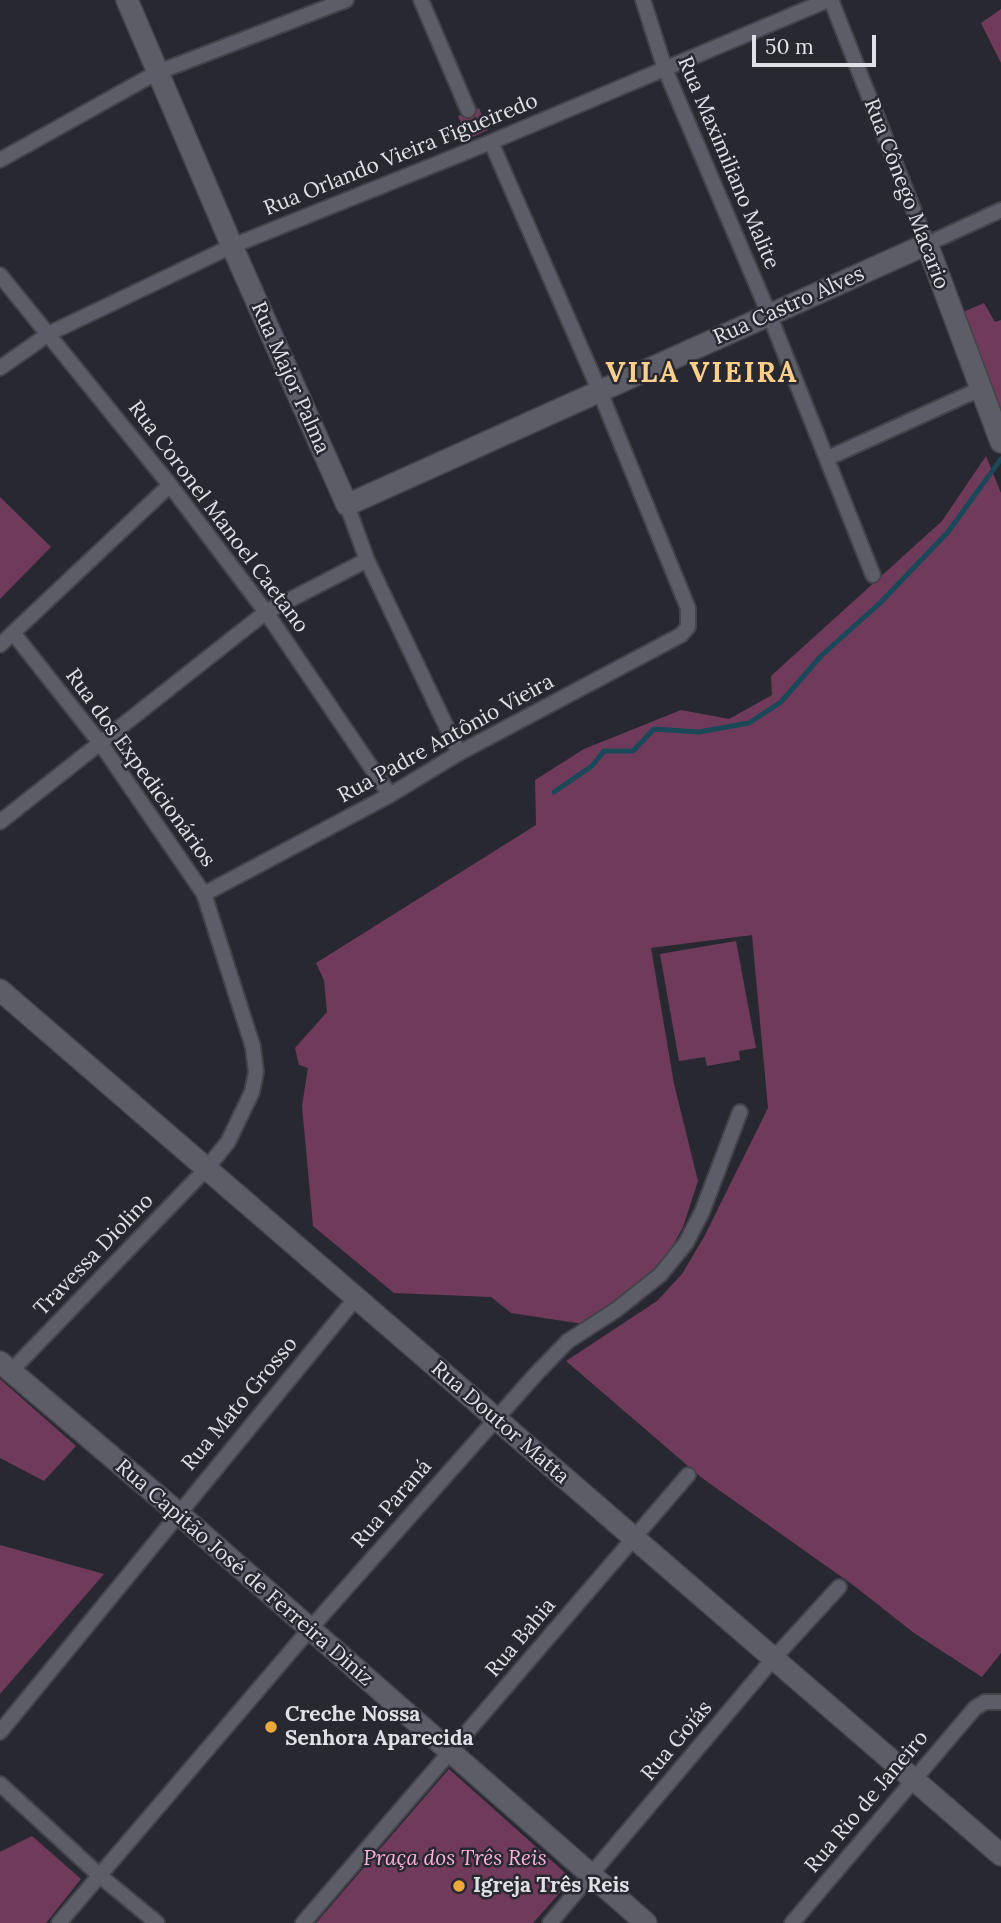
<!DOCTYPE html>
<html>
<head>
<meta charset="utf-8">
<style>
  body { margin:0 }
  #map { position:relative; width:1001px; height:1923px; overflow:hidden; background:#282831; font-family:Lora,serif }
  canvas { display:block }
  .scale { position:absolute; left:752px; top:35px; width:124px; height:32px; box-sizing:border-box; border:4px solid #e0e0e6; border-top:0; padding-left:9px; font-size:21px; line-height:24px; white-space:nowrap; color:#e0e0e6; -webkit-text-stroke:5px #282831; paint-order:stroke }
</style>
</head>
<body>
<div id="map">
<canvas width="1001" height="1923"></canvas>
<div class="scale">50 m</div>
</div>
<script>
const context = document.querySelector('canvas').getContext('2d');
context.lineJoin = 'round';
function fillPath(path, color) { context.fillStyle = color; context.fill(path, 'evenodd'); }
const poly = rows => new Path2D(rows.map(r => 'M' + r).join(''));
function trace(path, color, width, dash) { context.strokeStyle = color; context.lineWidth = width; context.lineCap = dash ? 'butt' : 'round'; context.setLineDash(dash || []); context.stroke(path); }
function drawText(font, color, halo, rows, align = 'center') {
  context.font = font + ' Lora,serif'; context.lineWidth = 5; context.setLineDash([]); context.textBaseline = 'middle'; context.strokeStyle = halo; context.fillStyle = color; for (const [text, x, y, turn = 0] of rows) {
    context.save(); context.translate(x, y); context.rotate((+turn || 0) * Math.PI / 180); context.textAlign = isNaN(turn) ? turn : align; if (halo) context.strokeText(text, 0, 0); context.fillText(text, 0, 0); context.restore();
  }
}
fillPath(poly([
  [1001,9,1001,63,981,23],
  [479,108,488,130,468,139,458,116],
  [984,303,995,322,1001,320,1001,411,963,312],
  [986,456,1001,493,1001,1653,982,1677,914,1633,853,1585,702,1478,566,1361,657,1301,682,1274,704,1237,768,1108,752,935,651,948,674,1084,698,1181,683,1227,664,1262,645,1284,583,1324,511,1313,491,1297,394,1293,313,1226,302,1106,308,1068,299,1065,295,1048,327,1012,324,980,316,963,536,825,535,780,584,749,681,710,729,719,772,695,771,676,942,521],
  [0,497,51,547,0,599],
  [736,941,756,1048,739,1051,740,1060,707,1066,705,1057,679,1061,660,954],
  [0,1379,76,1446,44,1481,0,1458],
  [0,1545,104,1574,0,1694],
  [449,1769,572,1879,533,1923,316,1923],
  [32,1836,81,1879,46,1923,0,1923,0,1852]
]), '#703b5b');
trace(poly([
  [554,792,592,766,604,751,633,751,654,729,699,732,749,723,781,702,821,656,880,603,948,532,1001,459]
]), '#194858', 5);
const street = poly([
  [421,0,468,110],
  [643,0,665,69,769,314,873,575],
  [831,0,927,244,1001,210],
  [0,160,156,73,346,0],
  [0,275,170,485,266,612,390,795],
  [0,368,50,333,232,246,491,142,828,0],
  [828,458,980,389],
  [347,505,367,560,459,753],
  [0,645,170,485],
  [0,822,266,612,367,560],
  [204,894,390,795,459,753,681,635,688,627,688,608,600,392,491,142],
  [11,1371,207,1168,228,1142,252,1092,256,1072,253,1047,204,894,101,744,14,634],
  [0,1732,355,1299],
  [0,1784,99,1875,157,1923],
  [59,1923,309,1630,536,1374,568,1341,616,1310,660,1275,686,1243,702,1212,740,1112],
  [303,1923,688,1475],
  [550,1923,774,1658,839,1587],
  [792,1923,975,1708,985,1702,1001,1702]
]);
const secondary = poly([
  [127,0,232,246,347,505,927,244,1001,442],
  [0,990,1001,1855],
  [0,1362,178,1513,646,1923]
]);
trace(street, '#43434a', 18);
trace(secondary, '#43434a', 24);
trace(street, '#5d5d68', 14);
trace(secondary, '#5d5d68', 21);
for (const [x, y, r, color] of [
  [271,1727,7,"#eba93a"],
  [459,1886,7,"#eba93a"]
]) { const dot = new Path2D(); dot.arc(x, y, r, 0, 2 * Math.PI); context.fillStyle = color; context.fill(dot); trace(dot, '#282831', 2.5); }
drawText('21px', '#e0e0e6', '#282831', [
  ["Rua Orlando Vieira Figueiredo",401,155,-22],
  ["Rua Maximiliano Malite",728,163,67],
  ["Rua Cônego Macario",906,194,69],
  ["Rua Castro Alves",789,306,-24],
  ["Rua Major Palma",290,378,66],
  ["Rua Coronel Manoel Caetano",218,517,53],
  ["Rua Padre Antônio Vieira",446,739,-29],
  ["Rua dos Expedicionários",140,768,54],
  ["Travessa Diolino",94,1255,-46],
  ["Rua Mato Grosso",240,1404,-50],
  ["Rua Doutor Matta",500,1423,41],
  ["Rua Paraná",392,1504,-49],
  ["Rua Capitão José de Ferreira Diniz",244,1573,41],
  ["Rua Bahia",521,1638,-50],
  ["Rua Goiás",677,1741,-50],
  ["Rua Rio de Janeiro",867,1802,-50]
]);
drawText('bold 21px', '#e0e0e6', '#282831', [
  ["Creche Nossa",285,1715],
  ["Senhora Aparecida",285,1739],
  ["Igreja Três Reis",473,1886]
], 'left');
drawText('italic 21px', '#f9b0d9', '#282831', [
  ["Praça dos Três Reis",455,1859]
]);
context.letterSpacing = '2px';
drawText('bold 28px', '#fecf8c', '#282831', [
  ["VILA VIEIRA",702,374]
]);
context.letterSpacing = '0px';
</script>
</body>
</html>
